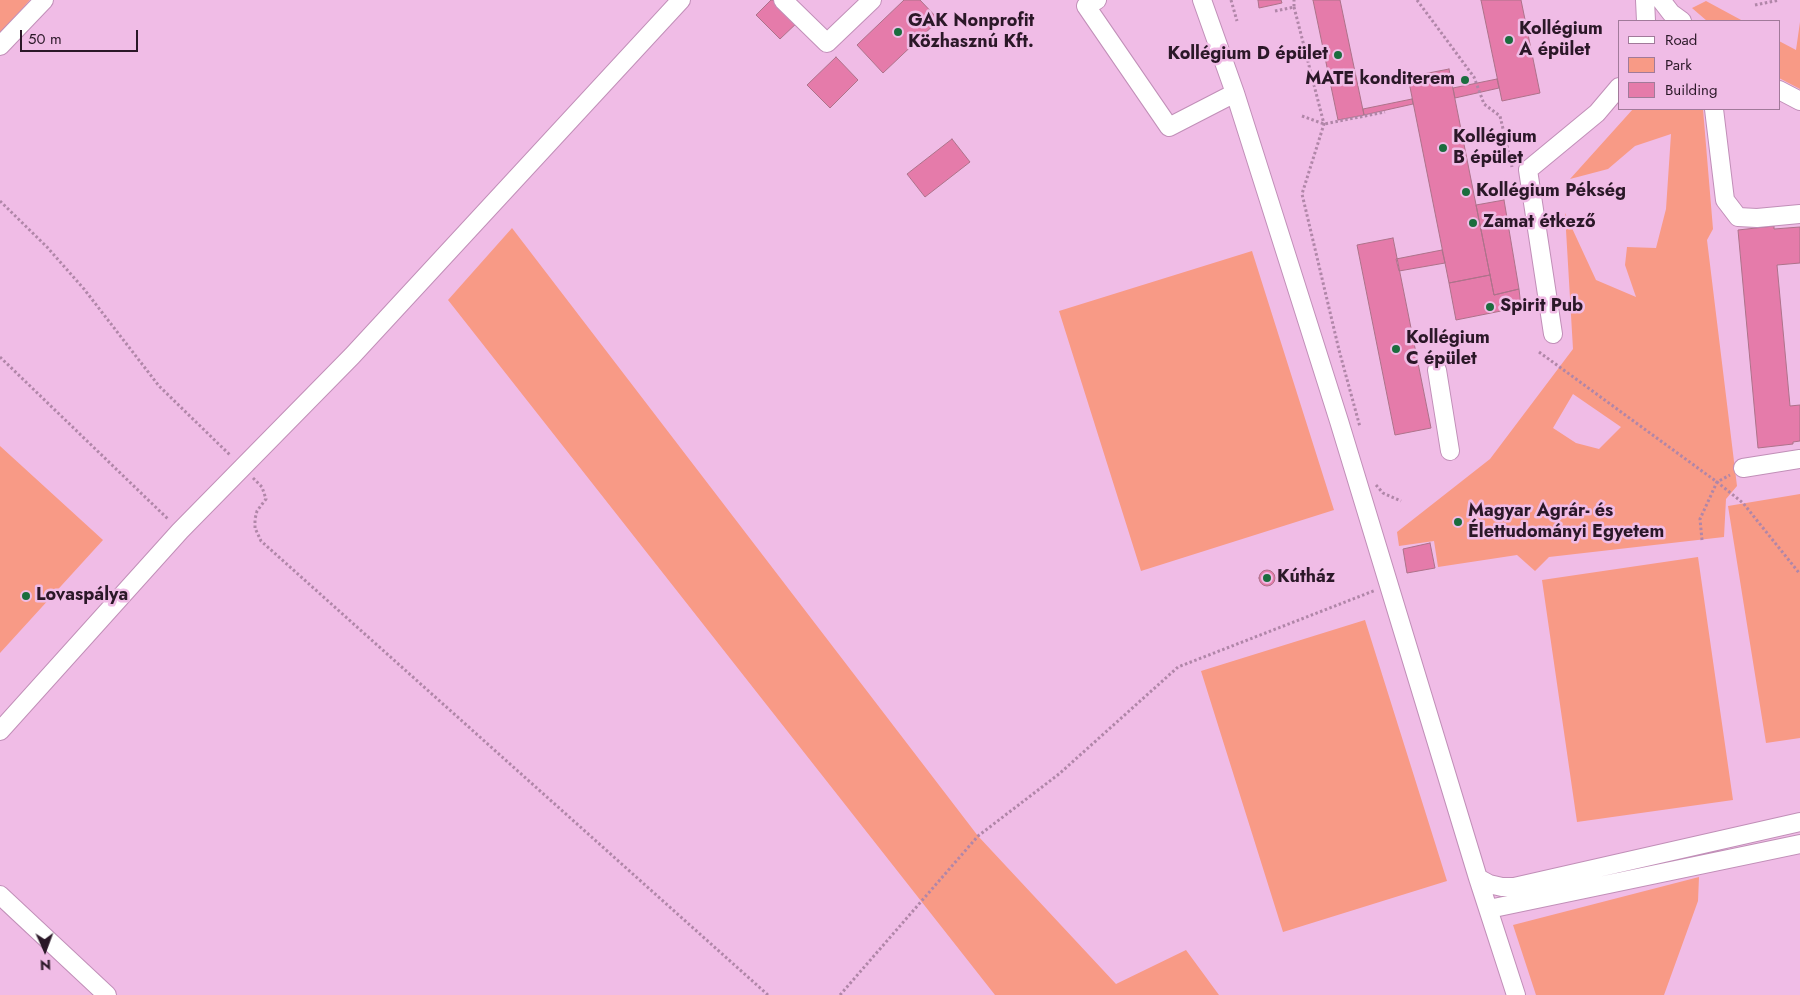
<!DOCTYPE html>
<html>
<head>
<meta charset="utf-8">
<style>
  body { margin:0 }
  #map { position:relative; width:1800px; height:995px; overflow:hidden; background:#f0bce6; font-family:Jost,sans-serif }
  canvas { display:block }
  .legend { position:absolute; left:1618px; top:20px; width:162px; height:90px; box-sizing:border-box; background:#f0bce6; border:1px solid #a17a9a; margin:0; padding:6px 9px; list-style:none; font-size:15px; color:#2b1828 }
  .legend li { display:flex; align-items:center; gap:10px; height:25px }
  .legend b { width:25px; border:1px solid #a17a9a }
  .north { position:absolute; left:20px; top:925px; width:50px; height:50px; -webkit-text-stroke:4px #f0bce6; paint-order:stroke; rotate:178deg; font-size:14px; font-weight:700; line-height:20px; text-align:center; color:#2b1828 }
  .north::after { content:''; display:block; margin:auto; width:18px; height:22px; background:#2b1828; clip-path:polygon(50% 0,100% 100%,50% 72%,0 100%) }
  .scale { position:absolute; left:20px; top:30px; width:118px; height:22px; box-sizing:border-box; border:2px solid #2b1828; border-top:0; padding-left:6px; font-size:15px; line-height:18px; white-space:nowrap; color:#2b1828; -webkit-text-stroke:4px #f0bce6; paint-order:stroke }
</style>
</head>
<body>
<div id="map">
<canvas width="1800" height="995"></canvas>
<ul class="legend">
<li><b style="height:6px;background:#fff"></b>Road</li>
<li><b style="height:14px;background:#f89a86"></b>Park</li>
<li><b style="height:14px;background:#e57baa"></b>Building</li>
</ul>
<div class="north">N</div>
<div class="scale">50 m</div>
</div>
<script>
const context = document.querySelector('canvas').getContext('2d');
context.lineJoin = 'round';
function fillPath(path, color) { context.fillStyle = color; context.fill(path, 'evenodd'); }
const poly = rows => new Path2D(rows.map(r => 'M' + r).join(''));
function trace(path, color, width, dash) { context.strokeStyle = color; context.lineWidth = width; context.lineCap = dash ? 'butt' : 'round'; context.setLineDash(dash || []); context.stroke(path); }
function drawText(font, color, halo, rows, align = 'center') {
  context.font = font + ' Jost,sans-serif'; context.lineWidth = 5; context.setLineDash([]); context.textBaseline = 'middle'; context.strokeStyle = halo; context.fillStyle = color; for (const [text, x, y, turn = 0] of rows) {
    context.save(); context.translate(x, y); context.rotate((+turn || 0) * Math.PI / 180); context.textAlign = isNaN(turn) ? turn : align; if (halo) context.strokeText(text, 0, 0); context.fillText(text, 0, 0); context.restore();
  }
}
fillPath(poly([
  [0,0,30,0,0,33],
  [1706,1,1743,21,1707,21,1692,8],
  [1800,22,1800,89,1779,78,1779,41,1796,50],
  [1633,109,1703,109,1713,229,1707,240,1737,486,1726,499,1724,537,1549,557,1535,571,1517,555,1438,567,1434,541,1399,546,1397,532,1490,459,1573,349,1565,213,1596,280,1636,297,1625,265,1627,247,1656,248,1666,209,1671,134,1635,146,1608,169,1570,179],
  [1573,394,1621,427,1599,449,1576,443,1553,428],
  [512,228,978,836,1116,984,1186,950,1219,995,995,995,448,300],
  [1252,251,1334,510,1141,571,1059,311],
  [0,446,103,540,0,653],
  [1800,494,1800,738,1766,743,1728,506],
  [1698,557,1733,800,1577,822,1542,580],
  [1365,620,1447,881,1283,932,1201,671],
  [1699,877,1698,901,1664,995,1536,995,1513,925]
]), '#f89a86');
const building = poly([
  [771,0,780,0,800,20,780,39,756,15,771,0],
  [904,0,920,0,939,20,883,73,857,45,904,0],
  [1258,0,1281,0,1282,3,1259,8,1258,0],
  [1313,0,1340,0,1364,115,1338,120,1313,0],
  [1481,0,1521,0,1540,93,1502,101,1481,0],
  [836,57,858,80,830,108,807,85,836,57],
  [1449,69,1490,275,1449,283,1408,77,1449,69],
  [1497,79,1499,88,1455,98,1453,88,1497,79],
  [1412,99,1413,104,1364,115,1363,109,1412,99],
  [952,139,970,162,925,197,907,174,952,139],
  [1504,200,1519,289,1494,295,1476,205,1504,200],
  [1774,226,1774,229,1800,227,1800,263,1777,265,1790,406,1800,405,1800,441,1793,442,1793,444,1758,448,1738,230,1774,226],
  [1393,238,1431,428,1395,435,1357,245,1393,238],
  [1442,250,1445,263,1399,271,1396,259,1442,250],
  [1490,275,1494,295,1519,289,1521,307,1456,320,1449,283,1490,275],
  [1430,543,1435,568,1407,573,1403,549,1430,543],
  '1259 578a8 8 0 1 1 16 0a8 8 0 1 1-16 0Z'
]);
fillPath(building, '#e57baa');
trace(building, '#ad728a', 1);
const minor = poly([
  [783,0,827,43,872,0],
  [1097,0,1086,6,1169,127,1235,93],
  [1202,0,1235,93,1339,421,1478,878,1516,995],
  [1645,0,1646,21],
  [1661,0,1671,13,1682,21],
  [0,46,44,0],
  [1779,90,1800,101],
  [1714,109,1725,200,1738,217,1757,218,1800,214],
  [1553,334,1528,170,1597,113,1619,87],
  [1437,370,1450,451],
  [1743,468,1800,459],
  [0,731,180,531,352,356,681,0],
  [1478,878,1489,884,1502,887,1514,887,1800,822],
  [0,895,107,995],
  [1489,909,1800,844]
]);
trace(minor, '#c18fb8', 20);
trace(poly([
  [1231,0,1237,21],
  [1417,0,1474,77,1484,104,1500,116,1512,167],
  [1755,5,1779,0],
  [1294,7,1324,124,1302,194,1339,350,1360,427],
  [1275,11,1294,7,1294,0],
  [1302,116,1324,124,1385,112],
  [0,201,47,247,84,289,159,386,231,456],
  [1539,352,1717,482,1743,503,1800,574],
  [0,357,169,520],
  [253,478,262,487,266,499,257,511,255,519,255,528,261,541,768,995],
  [1376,485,1383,493,1401,501],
  [1702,540,1700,519,1717,482,1730,475],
  [840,995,978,836,1059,774,1178,667,1376,590]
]), '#b086a8', 3, [2.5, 2.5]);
trace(minor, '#fff', 18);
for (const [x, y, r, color] of [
  [898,32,5,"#1b6d3e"],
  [1509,40,5,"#1b6d3e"],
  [1338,55,5,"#1b6d3e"],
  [1465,80,5,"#1b6d3e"],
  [1443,148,5,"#1b6d3e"],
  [1466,192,5,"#1b6d3e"],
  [1473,223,5,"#1b6d3e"],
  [1490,307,5,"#1b6d3e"],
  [1396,349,5,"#1b6d3e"],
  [1458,522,5,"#1b6d3e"],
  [1267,578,5,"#1b6d3e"],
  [26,596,5,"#1b6d3e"]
]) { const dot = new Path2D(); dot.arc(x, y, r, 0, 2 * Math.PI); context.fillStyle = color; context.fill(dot); trace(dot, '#f0bce6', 2); }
drawText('bold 18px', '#2b1828', '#f0bce6', [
  ["GAK Nonprofit",908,22],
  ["Közhasznú Kft.",908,43],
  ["Kollégium",1519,30],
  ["A épület",1519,51],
  ["Kollégium D épület",1328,55,"right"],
  ["MATE konditerem",1455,80,"right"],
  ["Kollégium",1453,138],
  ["B épület",1453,159],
  ["Kollégium Pékség",1476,192],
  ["Zamat étkező",1483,223],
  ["Spirit Pub",1500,307],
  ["Kollégium",1406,339],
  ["C épület",1406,360],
  ["Magyar Agrár- és",1468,512],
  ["Élettudományi Egyetem",1468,533],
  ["Kútház",1277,578],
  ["Lovaspálya",36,596]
], 'left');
</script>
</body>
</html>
